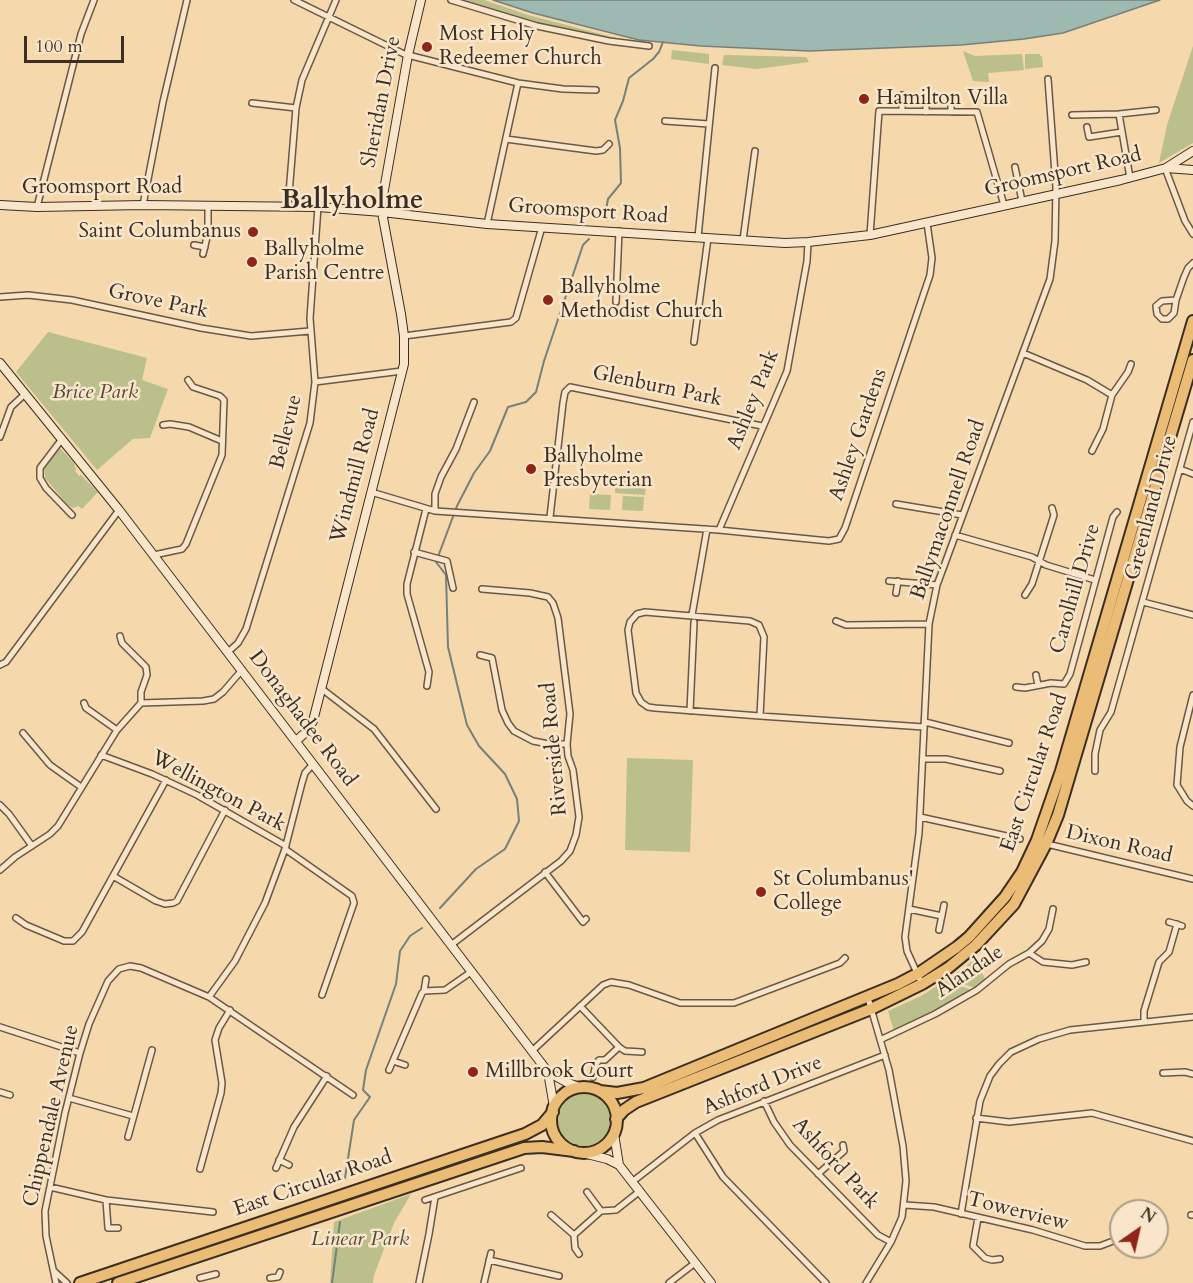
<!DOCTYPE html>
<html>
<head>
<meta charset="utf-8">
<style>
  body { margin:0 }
  #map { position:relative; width:1193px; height:1283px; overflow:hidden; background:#f6d8ad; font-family:Cardo,serif }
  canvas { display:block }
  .north { position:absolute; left:1109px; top:1199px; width:60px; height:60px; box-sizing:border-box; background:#f9e6ca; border:2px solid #ad9c87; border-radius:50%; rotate:34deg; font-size:16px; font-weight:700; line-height:24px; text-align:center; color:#3b2e22 }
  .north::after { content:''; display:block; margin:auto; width:21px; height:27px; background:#8f2418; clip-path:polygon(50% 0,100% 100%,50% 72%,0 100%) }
  .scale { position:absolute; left:24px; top:36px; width:100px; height:27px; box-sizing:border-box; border:3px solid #3b2e22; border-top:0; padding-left:8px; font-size:18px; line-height:21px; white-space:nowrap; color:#3b2e22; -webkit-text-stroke:4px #f9e6ca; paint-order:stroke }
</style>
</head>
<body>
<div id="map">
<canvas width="1193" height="1283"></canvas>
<div class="north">N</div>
<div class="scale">100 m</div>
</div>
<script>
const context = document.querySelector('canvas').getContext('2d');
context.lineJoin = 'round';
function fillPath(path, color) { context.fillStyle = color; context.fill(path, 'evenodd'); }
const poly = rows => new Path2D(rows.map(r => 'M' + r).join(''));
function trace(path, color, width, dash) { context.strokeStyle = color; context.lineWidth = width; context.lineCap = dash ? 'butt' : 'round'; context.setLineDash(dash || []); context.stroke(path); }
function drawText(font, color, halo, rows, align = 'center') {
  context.font = font + ' Cardo,serif'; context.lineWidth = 5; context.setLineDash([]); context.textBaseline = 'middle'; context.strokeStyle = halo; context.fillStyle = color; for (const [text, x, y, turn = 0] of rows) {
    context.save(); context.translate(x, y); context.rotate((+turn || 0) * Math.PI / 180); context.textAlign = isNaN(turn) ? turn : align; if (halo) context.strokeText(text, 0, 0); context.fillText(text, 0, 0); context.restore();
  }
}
fillPath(poly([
  [465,0,484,0,528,15,620,39,534,23],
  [1193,46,1193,143,1159,163,1167,125],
  [672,50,709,54,709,64,671,59],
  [963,51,975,56,1022,54,1024,70,988,73,989,82,973,81],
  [1025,54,1039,54,1042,57,1043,67,1025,69],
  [724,55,806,57,809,62,757,69,722,65],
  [48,332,147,358,142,380,168,389,150,438,133,439,97,470,16,372],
  [60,448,74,463,76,470,75,471,79,476,81,475,98,492,82,509,78,506,73,508,68,505,45,478,44,466],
  [616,478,646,480,645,495,615,493],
  [590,494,611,495,610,510,589,509],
  [623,496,644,497,643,511,622,510],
  [627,758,693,760,690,852,625,850],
  [975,959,986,981,975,988,949,979],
  [945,981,972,990,940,1008,894,1031,888,1011,921,996],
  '558 1120a26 26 0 1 1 52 0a26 26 0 1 1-52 0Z',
  [411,1194,394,1223,374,1275,373,1283,330,1283,334,1222]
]), '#babf8b');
const water = poly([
  [493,0,1160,0,1063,33,1024,39,961,45,810,51,701,46,639,40,533,13,493,0]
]);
fillPath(water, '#9eb8b2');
trace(water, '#768178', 1.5);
trace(poly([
  [608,220,605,215,608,199,621,183,620,148,615,120,623,101,629,78,653,59,659,52,663,42],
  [440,908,476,869,505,849,519,821,517,799,505,774,479,746,467,725,448,647,446,575,436,562,457,506,474,473,490,451,508,407,526,402,536,392,544,361,583,245,589,239],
  [345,1178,354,1120,370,1097,363,1090,366,1070,396,984,400,951,410,936,422,928],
  [332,1283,340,1222]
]), '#768178', 2);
const street = poly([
  [294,0,404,54,518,83,563,89,596,90],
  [451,0,537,26,609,41,649,46],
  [252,103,296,108],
  [902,111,902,95],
  [926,112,926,96],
  [951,112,951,98],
  [1119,114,1130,178],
  [1072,115,1119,114,1156,110],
  [665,121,709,124],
  [1087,127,1089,137,1122,132],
  [506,139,596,151,603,150,609,144],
  [1015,167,1022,201],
  [1165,168,1185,221,1193,234],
  [143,205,163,102,187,0],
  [288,206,296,108,302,80,336,0],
  [37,207,81,34,94,0],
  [487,224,518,83],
  [870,235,879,111,977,112,1004,205],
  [698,237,715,68],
  [743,240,755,151],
  [194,245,205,247],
  [203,254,208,233,208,206],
  [0,297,28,295,72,300,201,328,251,336,310,331],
  [1176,300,1162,301,1156,306,1157,314,1162,319,1168,319,1174,313,1176,300,1184,277,1188,268,1193,263],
  [616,302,619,231],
  [404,336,511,322,516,318,542,227],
  [694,342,708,238],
  [1023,353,1087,380,1112,395],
  [315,382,402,371],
  [163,425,170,424,189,427,222,441],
  [0,437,11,407,25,394],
  [62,439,40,468,40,478,46,488,72,515],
  [1092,451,1103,429,1112,395,1128,372,1131,364],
  [1180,469,1193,474],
  [371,492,435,511,719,530,829,541,839,539,845,528,930,275,932,258,927,223],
  [896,504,962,515],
  [426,509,407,584,407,594,429,672,427,686],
  [435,511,435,494,441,477,456,449,474,402],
  [550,517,563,403,565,392,570,387,762,426],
  [719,530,787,371,807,261,808,242],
  [955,535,1032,557,1046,565,1095,580],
  [414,552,447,561,453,588],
  [154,555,182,549,186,544,222,455,224,400,220,396,193,387,188,380],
  [889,581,937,585],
  [896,593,898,581],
  [1025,595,1032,584,1054,515,1052,508],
  [1143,602,1193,615],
  [692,615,707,529],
  [836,621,846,625,929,624],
  [120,636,122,643,146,667,147,675,141,692,141,703],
  [228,652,238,643,246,629,310,423,315,382,310,318,318,207],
  [480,655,492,658,502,710,508,723,514,731,533,741,549,744,567,744],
  [0,665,6,662,119,510],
  [1036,675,1038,685],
  [1016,687,1025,688,1051,683,1064,684,1070,674,1113,517,1117,512],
  [322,689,374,729,436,809],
  [1193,695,1180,747,1177,785,1187,801,1193,806],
  [84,703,86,708,117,730],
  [690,711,694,622],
  [760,716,764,637,759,625,750,621,645,612,637,614,630,622,628,630,636,693,641,702,648,707,655,708,760,716,924,727],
  [925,722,1009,743],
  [23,733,50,765,81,787],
  [101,755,152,774,197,795,286,846],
  [923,759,946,759,1000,771],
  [1095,771,1095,754,1100,730,1111,712,1193,422],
  [0,805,9,814,32,846],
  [920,817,1020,839],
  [1047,844,1193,879],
  [285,849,352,896,354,903,322,995],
  [0,870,15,857,50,834,58,826,117,730,141,703,203,701,214,699,223,692,242,670],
  [545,872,583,922,586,919],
  [113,876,156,901,165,904,173,903,177,901,225,810],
  [909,909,942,916],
  [16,918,26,925,64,941,73,941,82,932,166,780],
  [1169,922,1182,926],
  [939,930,944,905],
  [451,945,561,861,570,851,576,835,579,817,573,770,568,756,567,744,570,714,558,618,553,603,548,597,530,593,482,589],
  [1029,953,1043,962,1072,965,1086,962],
  [922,984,907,951,905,937,919,833,929,624,937,585,1050,279,1055,241,1056,187,1048,79],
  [424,991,426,979],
  [209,997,353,1095],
  [580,1006,619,1047,625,1051,642,1052],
  [1144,1021,1144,1011,1159,962,1169,952,1177,924],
  [0,1027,80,1053],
  [882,1039,935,1014,977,990,1009,964,1029,953,1042,941,1049,929,1053,909],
  [532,1051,603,985,611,982,629,985,680,1003,734,1003,840,963,845,958],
  [393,1061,405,1065],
  [389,1070,422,993,424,991,445,990,471,972],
  [1163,1073,1185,1072,1193,1074],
  [593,1077,596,1064,599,1060,605,1060,619,1047],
  [0,1092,10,1095],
  [69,1098,133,1116],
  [764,1101,774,1122,790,1145,878,1235,891,1242],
  [976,1118,1009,1122,1092,1113,1193,1141],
  [695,1133,723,1177,826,1283],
  [128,1137,152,1050],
  [279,1160,289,1165],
  [276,1168,294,1127,327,1076],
  [200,1169,221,1093,222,1083,215,1040,219,1028,230,1010],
  [818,1174,844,1151,843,1145],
  [632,1182,695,1133,718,1120,885,1055],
  [50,1187,106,1200,213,1212],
  [587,1192,601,1211],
  [106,1200,108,1228,118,1228],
  [425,1200,521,1168],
  [905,1205,934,1207,1033,1230,1085,1246,1100,1246,1121,1238],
  [1134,1208,1139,1211],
  [961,1214,980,1101,990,1076,999,1064,1011,1052,1039,1039,1070,1030,1193,1017],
  [551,1215,574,1235,575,1248,579,1254],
  [1191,1215,1193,1215],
  [978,1218,973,1246,985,1258,992,1260,1000,1259],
  [574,1235,601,1211,616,1210,640,1191],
  [489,1260,559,1276],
  [55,1272,67,1283],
  [200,1278,216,1274],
  [270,1278,278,1277,280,1272],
  [56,1283,46,1236,45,1211,65,1113,80,1053,89,1024,108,981,119,969,130,966,141,968,209,997,235,961,265,903,285,849,302,783,305,773,313,764],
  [419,1283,429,1234,435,1197],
  [484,1283,491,1253],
  [669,1283,695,1263],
  [866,1283,891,1242,902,1217,906,1181,903,1146,889,1070,868,998]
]);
const secondary = poly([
  [1166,168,1193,170],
  [0,205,37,207,143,205,318,207,382,212,487,224,785,243,808,242,870,235,1121,180,1166,168,1193,151],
  [0,363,119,510,548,1072,566,1082,581,1088],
  [296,741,306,732,313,721,404,364,404,336,401,314,381,207,408,55,421,0],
  [548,1072,554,1107],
  [614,1134,619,1165,711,1283],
  [583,1153,607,1159,619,1165]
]);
const highway = poly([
  '551 1120a33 33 0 1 1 66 0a33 33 0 1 1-66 0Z',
  [600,1091,617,1093,644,1088,898,984,919,973,957,947,969,937,1005,897,1022,872,1037,840,1061,771,1193,321],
  [616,1119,624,1110,636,1102,871,1009,922,984,948,968,976,945,1014,904,1046,844,1058,815,1193,360],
  [80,1283,525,1134,542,1125,553,1112],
  [118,1283,524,1148,542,1147,574,1151]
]);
trace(street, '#6a5845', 8);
trace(secondary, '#3b2e22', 10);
trace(highway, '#3b2e22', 14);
trace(street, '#f9e6ca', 5);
trace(secondary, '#f9e6ca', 8);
trace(highway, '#ebbc76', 10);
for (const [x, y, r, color] of [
  [427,47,6,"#8f2418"],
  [864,99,6,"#8f2418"],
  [253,232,6,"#8f2418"],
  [252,262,6,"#8f2418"],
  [548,300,6,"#8f2418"],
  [531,469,6,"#8f2418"],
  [761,892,6,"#8f2418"],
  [473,1072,6,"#8f2418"]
]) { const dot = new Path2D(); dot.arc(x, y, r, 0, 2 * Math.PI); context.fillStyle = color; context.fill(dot); trace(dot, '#f9e6ca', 2); }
drawText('21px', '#3b2e22', '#f9e6ca', [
  ["Most Holy",439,35],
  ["Redeemer Church",439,59],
  ["Hamilton Villa",876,99],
  ["Saint Columbanus",241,232,"right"],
  ["Ballyholme",264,250],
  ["Parish Centre",264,274],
  ["Ballyholme",560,288],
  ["Methodist Church",560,312],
  ["Ballyholme",543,457],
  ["Presbyterian",543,481],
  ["St Columbanus'",773,880],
  ["College",773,904],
  ["Millbrook Court",485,1072]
], 'left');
drawText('21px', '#3b2e22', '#f9e6ca', [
  ["Sheridan Drive",382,102,-79],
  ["Groomsport Road",1063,173,-13],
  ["Groomsport Road",102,188],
  ["Groomsport Road",588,212,4],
  ["Grove Park",158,302,12],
  ["Glenburn Park",657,387,12],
  ["Ashley Park",754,400,-68],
  ["Bellevue",287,432,-76],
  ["Ashley Gardens",859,435,-71],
  ["Windmill Road",356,476,-75],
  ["Greenland Drive",1152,508,-75],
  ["Ballymaconnell Road",949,510,-71],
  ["Carolhill Drive",1076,589,-74],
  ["Donaghadee Road",302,719,53],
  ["Riverside Road",555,749,-95],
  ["East Circular Road",1035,773,-71],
  ["Wellington Park",218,792,28],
  ["Dixon Road",1119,845,13],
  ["Alandale",970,972,-34],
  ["Ashford Drive",763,1086,-22],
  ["Chippendale Avenue",52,1116,-77],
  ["Ashford Park",835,1164,47],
  ["East Circular Road",313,1184,-19],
  ["Towerview",1018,1212,14]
]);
drawText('italic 21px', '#544b37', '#f9e6ca', [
  ["Brice Park",95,393],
  ["Linear Park",360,1240]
]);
drawText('bold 27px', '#3b2e22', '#f9e6ca', [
  ["Ballyholme",352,202]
]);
</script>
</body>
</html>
